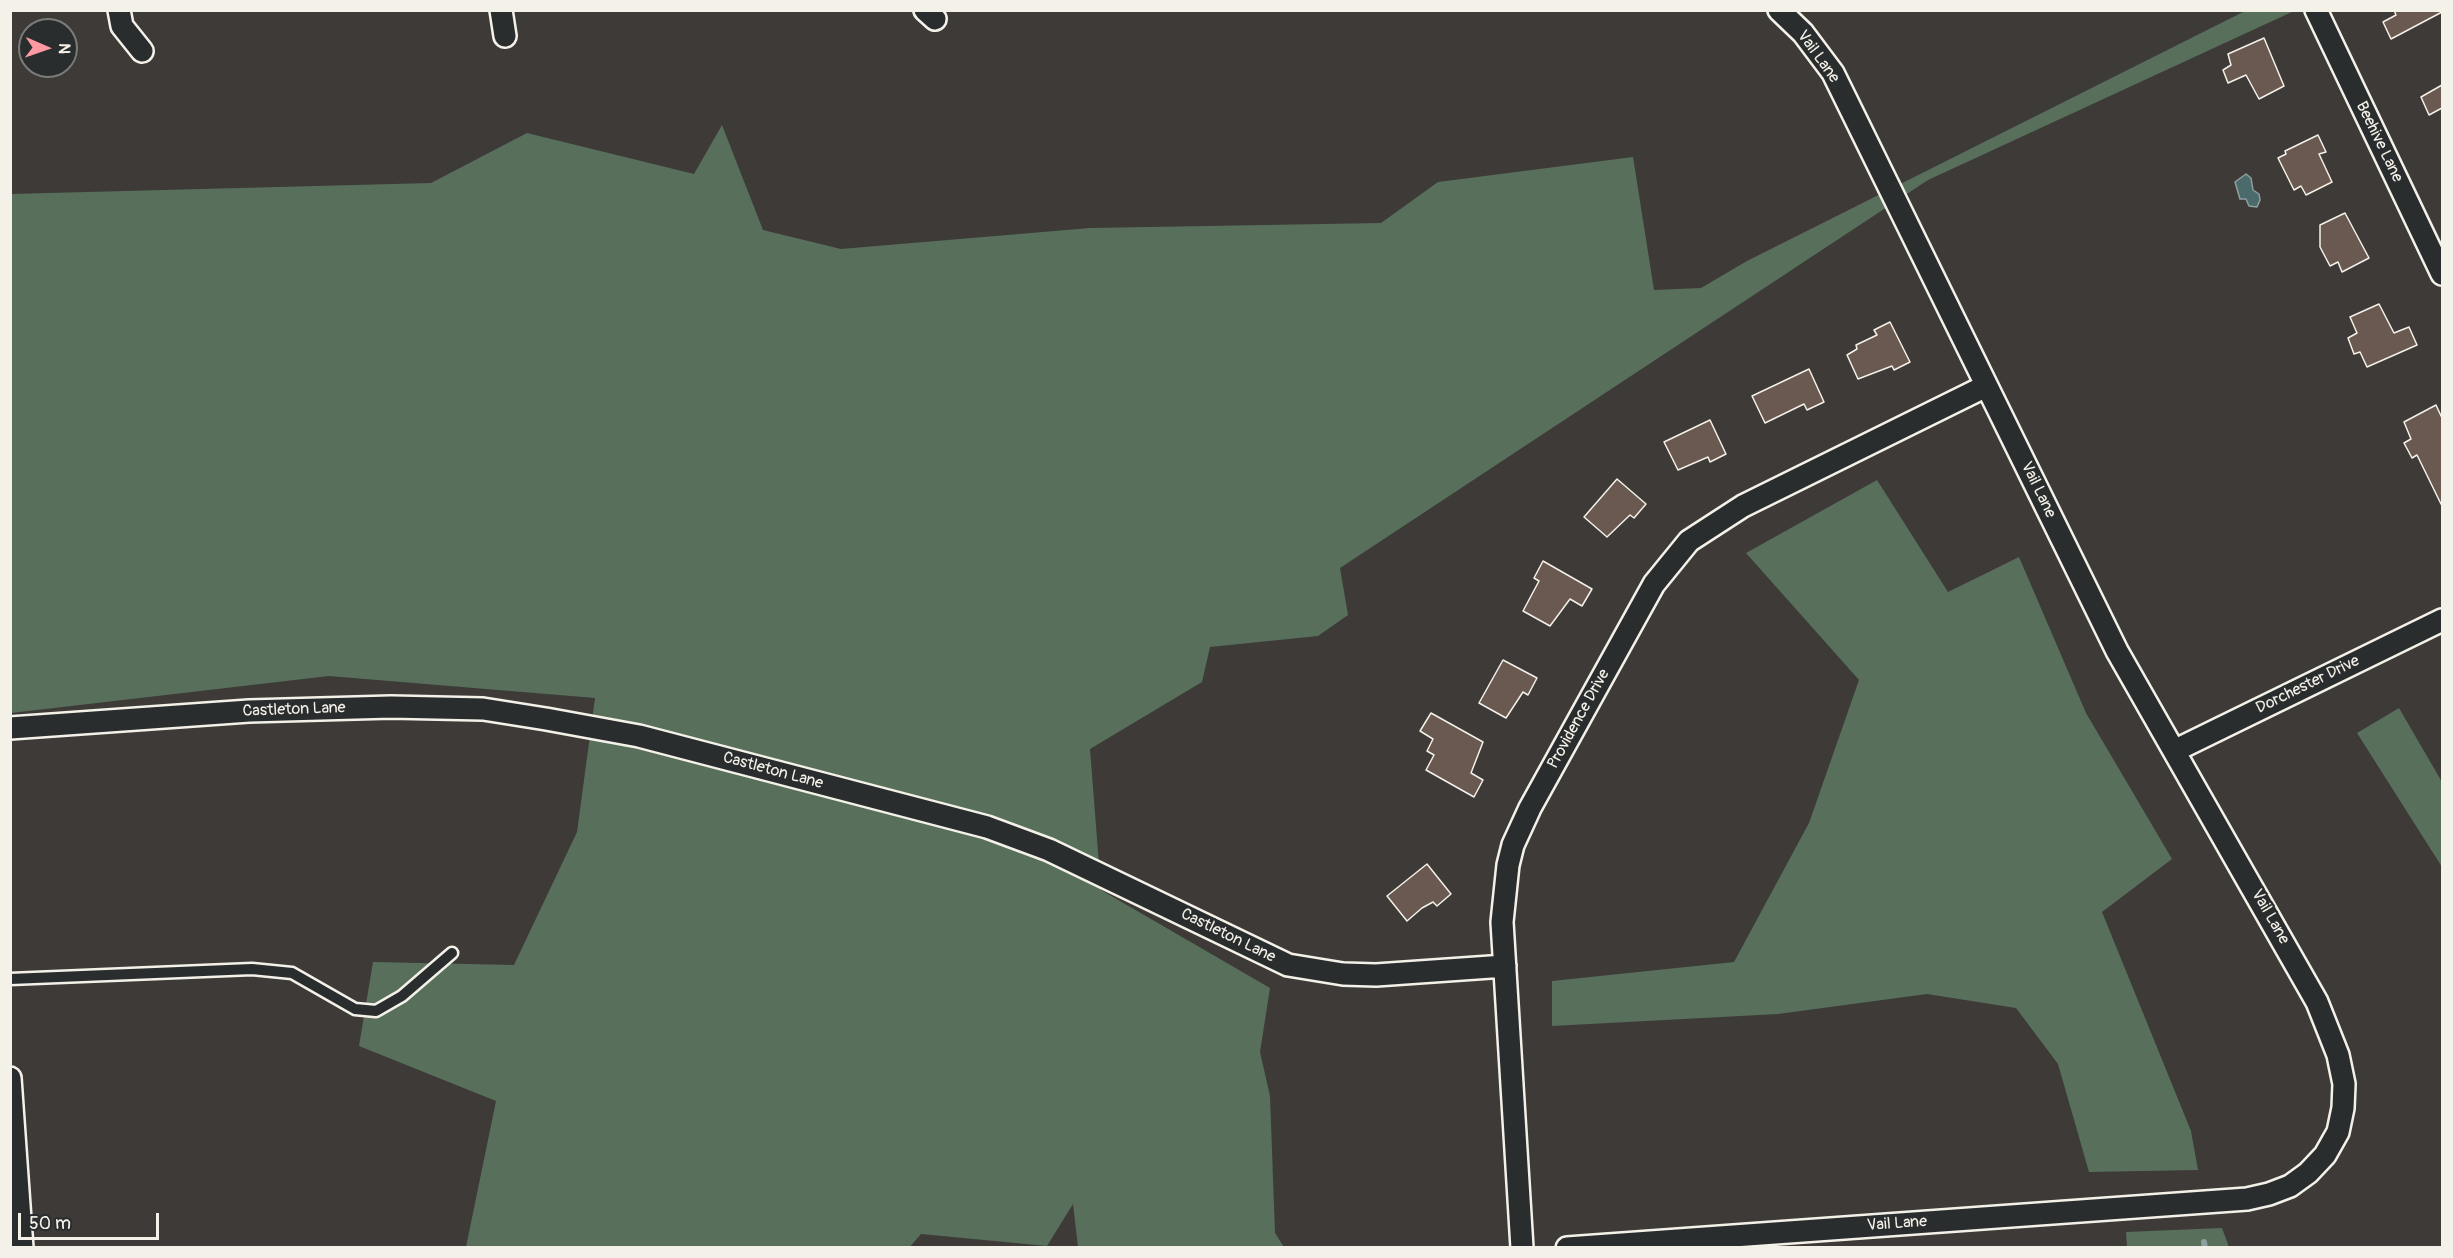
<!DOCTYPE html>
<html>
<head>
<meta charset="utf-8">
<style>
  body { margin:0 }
  #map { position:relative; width:2453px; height:1258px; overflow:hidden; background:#3d3a38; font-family:Pangolin,sans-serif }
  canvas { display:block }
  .frame { position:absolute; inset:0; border:12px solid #f4f1e8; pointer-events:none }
  .north { position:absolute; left:18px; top:18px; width:60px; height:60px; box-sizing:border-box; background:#2a2d2e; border:2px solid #7b7b78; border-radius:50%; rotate:92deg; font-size:16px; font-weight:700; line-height:24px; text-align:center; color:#f4f1e8 }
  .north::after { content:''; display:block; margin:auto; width:21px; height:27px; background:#ff9aa2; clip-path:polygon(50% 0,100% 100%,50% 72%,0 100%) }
  .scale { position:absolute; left:18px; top:1213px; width:141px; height:27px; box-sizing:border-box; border:3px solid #f4f1e8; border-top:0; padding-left:8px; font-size:18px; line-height:21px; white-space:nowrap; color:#f4f1e8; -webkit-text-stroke:4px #2a2d2e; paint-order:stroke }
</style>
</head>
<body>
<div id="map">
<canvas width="2453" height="1258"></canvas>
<div class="frame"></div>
<div class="north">N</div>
<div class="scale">50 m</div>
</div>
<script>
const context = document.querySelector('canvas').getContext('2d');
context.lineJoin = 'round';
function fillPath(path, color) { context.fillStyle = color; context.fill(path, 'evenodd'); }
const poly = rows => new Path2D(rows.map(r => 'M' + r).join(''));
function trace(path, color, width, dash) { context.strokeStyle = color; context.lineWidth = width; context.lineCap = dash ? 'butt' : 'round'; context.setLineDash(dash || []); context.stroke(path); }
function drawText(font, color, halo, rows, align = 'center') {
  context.font = font + ' Pangolin,sans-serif'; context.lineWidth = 4.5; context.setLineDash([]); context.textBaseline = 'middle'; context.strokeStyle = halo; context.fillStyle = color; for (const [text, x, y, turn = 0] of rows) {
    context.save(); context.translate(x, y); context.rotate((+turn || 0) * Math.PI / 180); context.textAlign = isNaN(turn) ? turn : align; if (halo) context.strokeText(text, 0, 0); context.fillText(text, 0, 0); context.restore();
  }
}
fillPath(poly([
  [2245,11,2294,11,1928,180,1340,568,1348,615,1318,636,1210,647,1202,682,1090,749,1101,890,1270,988,1260,1052,1270,1096,1275,1233,1284,1247,1078,1247,1073,1204,1047,1246,921,1234,909,1248,466,1247,496,1101,359,1046,373,962,514,965,577,832,595,698,329,676,11,713,10,194,431,183,527,133,694,174,722,125,763,230,841,249,1090,228,1381,223,1438,182,1633,157,1654,290,1701,288,1747,261],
  [1877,480,1948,592,2019,557,2086,713,2172,859,2102,912,2191,1131,2198,1170,2089,1172,2058,1064,2016,1008,1927,994,1778,1014,1552,1026,1552,981,1734,962,1809,823,1859,680,1746,553],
  [2399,708,2442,782,2442,867,2357,733],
  [2222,1228,2229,1247,2127,1247,2126,1232]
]), '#586f5c');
const water = poly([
  [2246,174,2251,178,2253,190,2259,194,2260,200,2257,207,2249,206,2246,199,2240,199,2235,182,2246,174]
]);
fillPath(water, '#4b6a6c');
trace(water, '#8fa09e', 1.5);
trace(poly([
  [2204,1242,2205,1248]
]), '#8fa09e', 6);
const building = poly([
  [2394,10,2442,10,2442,12,2391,39,2383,22,2396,15,2394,10],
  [2264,38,2284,86,2259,99,2246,75,2228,83,2223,70,2231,65,2228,54,2264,38],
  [2442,85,2442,108,2429,115,2421,97,2442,85],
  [2318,135,2326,152,2319,154,2332,182,2306,195,2301,186,2294,190,2278,158,2286,154,2285,151,2318,135],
  [2345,213,2369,258,2342,272,2338,262,2330,266,2320,247,2320,225,2345,213],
  [2379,304,2394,333,2409,327,2417,345,2367,367,2360,352,2354,354,2348,338,2357,333,2350,317,2379,304],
  [1890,322,1910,362,1894,370,1892,366,1858,379,1847,355,1857,349,1856,345,1877,335,1874,330,1890,322],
  [1809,369,1824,402,1807,410,1804,404,1765,423,1752,396,1809,369],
  [2436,405,2442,418,2442,506,2417,455,2412,458,2404,443,2411,439,2404,422,2436,405],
  [1710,420,1726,454,1710,462,1708,457,1678,470,1664,442,1710,420],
  [1617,479,1646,504,1634,518,1630,515,1607,537,1584,517,1617,479],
  [1543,561,1592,589,1582,606,1570,599,1550,626,1523,611,1539,581,1534,578,1543,561],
  [1503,660,1537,678,1528,695,1523,692,1506,718,1479,703,1503,660],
  [1431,713,1483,742,1471,773,1483,780,1474,797,1426,770,1434,755,1427,751,1433,739,1420,731,1431,713],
  [1427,864,1451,894,1437,906,1433,902,1422,908,1407,921,1387,896,1427,864]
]);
fillPath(building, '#695951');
trace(building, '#f4f1e8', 1.5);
const lane = poly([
  [10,979,252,969,292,973,355,1009,376,1011,402,996,452,953]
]);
const street = poly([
  [119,10,122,26,142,51],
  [501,10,505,36],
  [925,10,935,19],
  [2316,10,2442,274],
  [10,728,249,711,391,707,483,709,546,719,639,736,987,827,1049,850,1288,965,1343,974,1376,975,1505,966],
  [2174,751,2442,620],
  [10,1078,22,1248],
  [1522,1248,1502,922,1508,865,1513,845,1530,808,1654,584,1689,541,1743,506,1986,386],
  [1567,1248,2247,1199,2269,1194,2290,1186,2308,1173,2325,1155,2338,1132,2343,1108,2344,1084,2338,1055,2317,1002,2117,651,1833,73,1803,33,1779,10]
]);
trace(lane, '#f4f1e8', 15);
trace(street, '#f4f1e8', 26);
trace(lane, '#2a2d2e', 10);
trace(street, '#2a2d2e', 21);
drawText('16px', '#f4f1e8', '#2a2d2e', [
  ["Vail Lane",1818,57,54],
  ["Beehive Lane",2379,142,64],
  ["Vail Lane",2038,490,64],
  ["Dorchester Drive",2308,685,-26],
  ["Castleton Lane",294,710,-2],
  ["Providence Drive",1579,719,-61],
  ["Castleton Lane",773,771,15],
  ["Vail Lane",2270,917,60],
  ["Castleton Lane",1228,936,26],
  ["Vail Lane",1897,1224,-4]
]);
</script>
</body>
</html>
